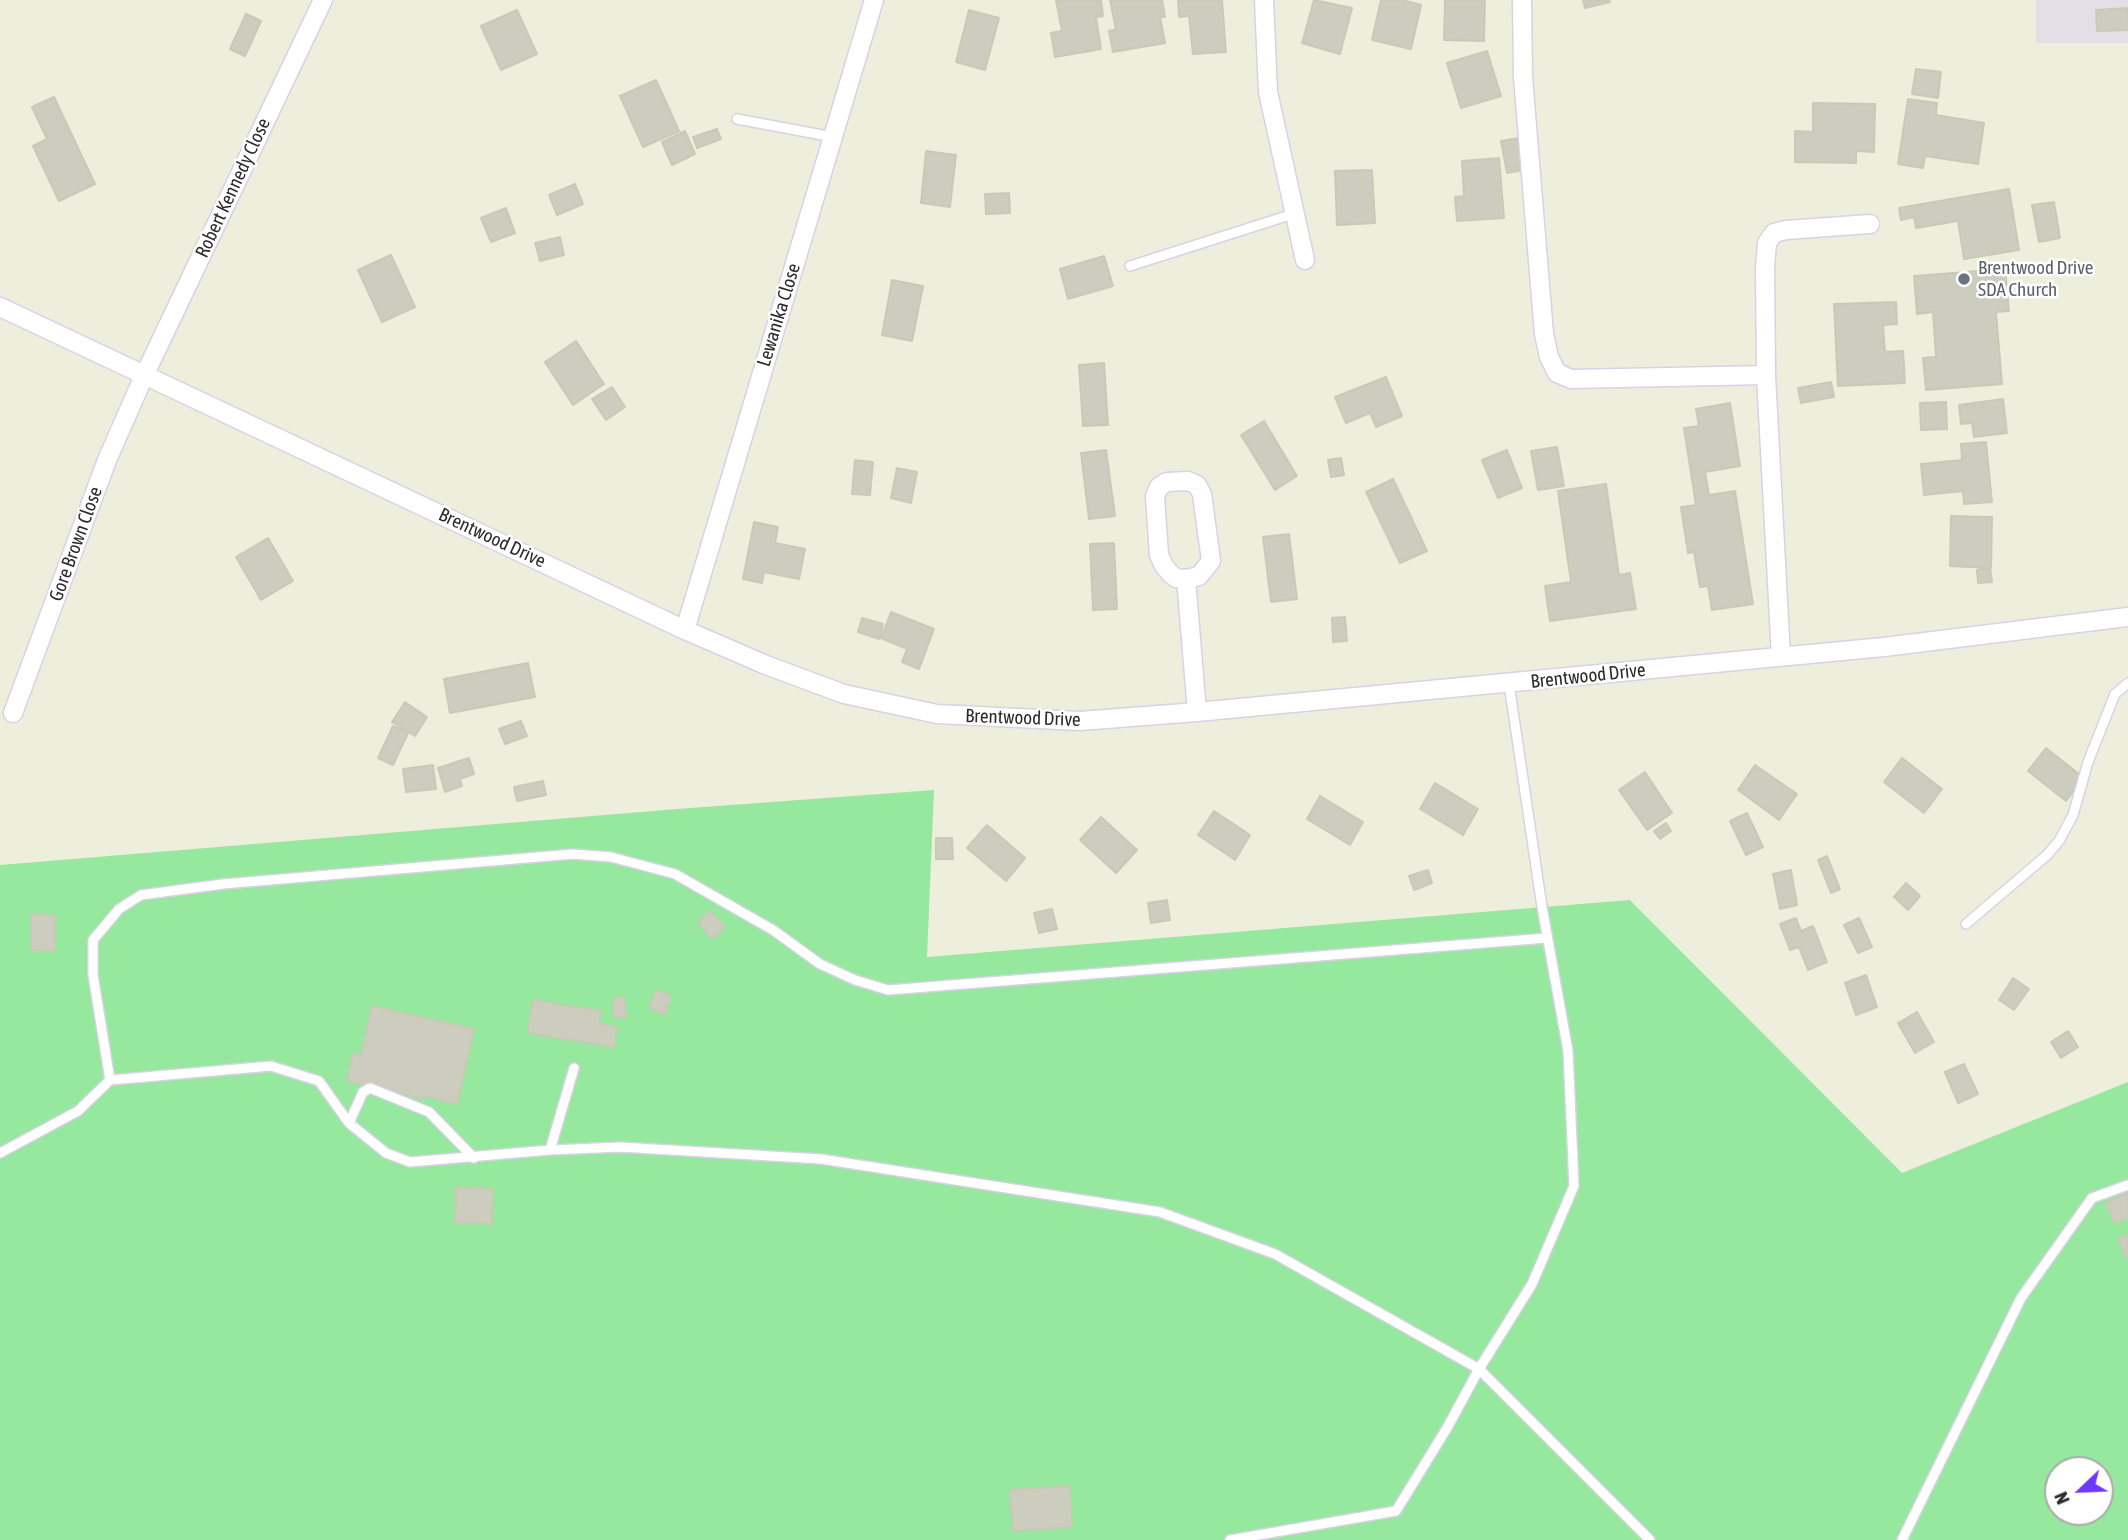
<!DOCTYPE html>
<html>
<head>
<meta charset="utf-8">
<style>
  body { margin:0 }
  #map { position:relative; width:2128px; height:1540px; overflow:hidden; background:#eed; font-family:"Asap Condensed",sans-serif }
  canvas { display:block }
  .north { position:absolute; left:2044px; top:1456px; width:70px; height:70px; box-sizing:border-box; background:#fff; border:2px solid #aaa; border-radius:50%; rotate:247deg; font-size:19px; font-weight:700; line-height:28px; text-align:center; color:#2b2b2b }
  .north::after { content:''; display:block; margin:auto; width:24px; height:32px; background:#6d39ff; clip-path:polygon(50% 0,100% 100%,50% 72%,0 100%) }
</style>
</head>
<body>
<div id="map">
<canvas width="2128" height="1540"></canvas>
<div class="north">N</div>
</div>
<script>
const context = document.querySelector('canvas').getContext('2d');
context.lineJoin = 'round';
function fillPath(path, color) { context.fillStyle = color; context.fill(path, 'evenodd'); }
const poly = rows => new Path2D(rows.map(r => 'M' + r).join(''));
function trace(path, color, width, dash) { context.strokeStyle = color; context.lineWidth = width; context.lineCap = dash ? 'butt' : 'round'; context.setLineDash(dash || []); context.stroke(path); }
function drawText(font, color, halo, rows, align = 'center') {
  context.font = font + ' "Asap Condensed",sans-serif'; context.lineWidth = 5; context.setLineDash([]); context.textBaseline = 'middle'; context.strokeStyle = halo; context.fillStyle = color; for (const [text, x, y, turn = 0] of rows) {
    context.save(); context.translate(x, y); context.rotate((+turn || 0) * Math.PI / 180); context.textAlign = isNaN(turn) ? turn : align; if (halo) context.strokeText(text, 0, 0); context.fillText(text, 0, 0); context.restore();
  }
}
fillPath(poly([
  [2036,0,2128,0,2128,43,2036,43]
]), '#e4dee6');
fillPath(poly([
  [934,790,927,957,1630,900,1902,1173,2128,1082,2128,1540,0,1540,0,865,677,809],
  [2058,1470,2100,1470,2100,1512,2058,1512]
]), '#96e89f');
const building = poly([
  [1056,0,1101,0,1103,16,1096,17,1101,49,1055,57,1051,33,1062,31,1056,0],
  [1110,0,1162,0,1165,17,1160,17,1165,43,1113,52,1109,31,1116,29,1110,0],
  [1178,0,1222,0,1226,52,1193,54,1189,16,1179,17,1178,0],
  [1314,0,1352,8,1340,54,1302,43,1314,0],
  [1381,0,1402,0,1421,5,1411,49,1372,40,1381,0],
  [1445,0,1485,0,1484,41,1444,40,1445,0],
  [1583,0,1609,0,1610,2,1585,8,1583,0],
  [2128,8,2128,30,2097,31,2096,10,2128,8],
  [517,10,537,54,501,70,481,26,517,10],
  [969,10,999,18,985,70,956,62,969,10],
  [246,14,261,21,245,56,230,49,246,14],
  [1487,51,1501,96,1461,108,1447,63,1487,51],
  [1916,69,1941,72,1938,98,1912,94,1916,69],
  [656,80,679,131,643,147,620,96,656,80],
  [54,97,95,184,59,201,33,146,47,139,32,107,54,97],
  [1908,99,1937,103,1936,115,1984,123,1978,164,1925,156,1923,168,1898,164,1908,99],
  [1813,103,1875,104,1874,152,1856,151,1856,163,1795,162,1795,131,1813,132,1813,103],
  [717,129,721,139,697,148,693,137,717,129],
  [685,131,695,154,672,165,662,142,685,131],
  [1519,138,1525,170,1507,173,1501,141,1519,138],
  [926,151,956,155,950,207,921,203,926,151],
  [1499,158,1504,218,1457,221,1455,197,1464,196,1462,161,1499,158],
  [1372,170,1375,223,1337,225,1335,171,1372,170],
  [575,184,583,204,557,215,549,195,575,184],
  [2009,189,2019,250,1964,259,1958,221,1916,228,1914,217,1901,220,1899,208,2009,189],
  [1009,193,1010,213,986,214,985,194,1009,193],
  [2054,202,2060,238,2039,242,2032,205,2054,202],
  [506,208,515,233,491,242,481,218,506,208],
  [560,237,564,255,540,261,535,243,560,237],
  [391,255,415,307,382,322,358,270,391,255],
  [1104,256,1113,286,1068,299,1060,269,1104,256],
  [2005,269,2009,311,1996,312,2002,384,1926,390,1923,358,1936,357,1933,312,1917,314,1914,276,2005,269],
  [892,280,923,286,912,341,882,335,892,280],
  [1896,302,1897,324,1883,325,1885,352,1903,351,1905,383,1838,386,1834,304,1896,302],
  [576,341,604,384,573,405,545,362,576,341],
  [1104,363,1108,425,1083,426,1079,365,1104,363],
  [1386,377,1402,416,1376,427,1370,413,1346,423,1335,397,1386,377],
  [1831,382,1834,397,1801,403,1798,388,1831,382],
  [612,387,625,407,606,420,592,399,612,387],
  [2003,399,2007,433,1974,437,1972,423,1961,424,1959,405,2003,399],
  [1946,402,1947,429,1921,430,1920,403,1946,402],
  [1730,403,1740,466,1705,472,1709,495,1735,491,1753,604,1712,610,1708,586,1700,587,1694,552,1688,553,1681,507,1696,505,1684,428,1699,426,1696,409,1730,403],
  [1264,421,1297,476,1275,490,1241,435,1264,421],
  [1986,442,1992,502,1964,504,1963,491,1924,495,1921,464,1962,460,1961,444,1986,442],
  [1557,447,1564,486,1538,490,1531,451,1557,447],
  [1106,450,1115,516,1089,519,1081,453,1106,450],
  [1507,450,1522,488,1498,498,1482,460,1507,450],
  [1341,458,1344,475,1331,477,1328,460,1341,458],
  [855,460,873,462,870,495,852,494,855,460],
  [897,468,917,472,911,503,891,498,897,468],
  [1393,479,1427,551,1400,563,1366,492,1393,479],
  [1606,484,1619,575,1630,573,1636,609,1550,621,1545,586,1571,582,1558,491,1606,484],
  [1951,516,1992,517,1991,568,1950,566,1951,516],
  [754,522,778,527,775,543,805,549,799,579,764,572,762,583,743,579,754,522],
  [1289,534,1297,599,1271,602,1263,537,1289,534],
  [268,538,293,581,261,600,236,557,268,538],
  [1114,543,1117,609,1093,610,1090,544,1114,543],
  [1990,568,1992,582,1978,583,1977,570,1990,568],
  [891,612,934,629,919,669,902,662,907,649,881,638,891,612],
  [1345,617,1347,641,1333,642,1332,618,1345,617],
  [862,618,883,624,879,639,858,632,862,618],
  [528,663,535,697,450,713,444,679,528,663],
  [405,702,427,717,415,736,392,722,405,702],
  [521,721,527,736,505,744,499,729,521,721],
  [393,726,408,733,393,765,378,758,393,726],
  [2046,748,2084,778,2066,801,2028,771,2046,748],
  [469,758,474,774,460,779,462,786,445,792,438,768,469,758],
  [1902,758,1942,789,1924,813,1884,782,1902,758],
  [433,765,436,789,406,792,403,769,433,765],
  [1755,765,1797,794,1779,820,1738,790,1755,765],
  [1645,772,1672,813,1647,830,1619,790,1645,772],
  [543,781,546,795,517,801,514,787,543,781],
  [1435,783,1478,809,1463,835,1420,809,1435,783],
  [1320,796,1363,822,1350,845,1307,819,1320,796],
  [1214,811,1250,835,1235,860,1198,835,1214,811],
  [1747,813,1763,847,1746,855,1730,821,1747,813],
  [1101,817,1137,850,1116,873,1080,840,1101,817],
  [1666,823,1671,831,1660,839,1654,831,1666,823],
  [987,825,1025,858,1006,881,967,848,987,825],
  [936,838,952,838,953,859,936,859,936,838],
  [1827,856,1840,889,1831,893,1818,860,1827,856],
  [1428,870,1432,883,1414,890,1409,876,1428,870],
  [1791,870,1797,905,1780,909,1773,874,1791,870],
  [1906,883,1920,896,1908,910,1894,897,1906,883],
  [1167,900,1170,920,1151,923,1148,903,1167,900],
  [1052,909,1057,929,1039,933,1034,913,1052,909],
  [710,911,725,927,712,939,698,922,710,911],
  [31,915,55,915,55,951,31,950,31,915],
  [1796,918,1801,931,1813,926,1827,962,1808,970,1799,947,1790,950,1780,924,1796,918],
  [1859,918,1872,947,1858,953,1844,925,1859,918],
  [1866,975,1877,1007,1856,1015,1845,983,1866,975],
  [2013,978,2029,989,2014,1010,1999,1000,2013,978],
  [656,990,671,996,665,1014,649,1008,656,990],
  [624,997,626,1017,614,1018,613,998,624,997],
  [533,1000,601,1011,599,1024,617,1027,614,1047,528,1033,533,1000],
  [372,1006,474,1029,457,1104,425,1096,424,1099,347,1081,353,1053,361,1055,372,1006],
  [1917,1012,1934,1042,1915,1053,1898,1023,1917,1012],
  [2068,1031,2078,1047,2061,1058,2051,1042,2068,1031],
  [1964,1064,1978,1094,1958,1103,1945,1072,1964,1064],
  [456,1187,493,1189,492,1224,455,1222,456,1187],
  [2128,1193,2128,1218,2114,1223,2106,1202,2128,1193],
  [2128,1234,2128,1258,2126,1258,2118,1238,2128,1234],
  [1069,1486,1072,1527,1013,1531,1010,1490,1069,1486]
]);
fillPath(building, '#cccdbf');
trace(building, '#c8cab6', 2);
const service = poly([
  [737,119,833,137],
  [1130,266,1293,214],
  [1966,924,2047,855,2059,841,2073,815,2088,762,2115,694,2128,683],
  [110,1080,93,975,93,940,119,909,141,895,223,884,573,854,611,857,675,874,773,930,820,964,855,980,888,990,1547,938],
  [349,1123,363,1092,370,1088,429,1112,474,1158],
  [550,1150,574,1068],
  [0,1153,78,1111,110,1080,271,1066,319,1081,349,1123,386,1153,410,1162,550,1150,620,1147,821,1159,1160,1212,1275,1254,1479,1369,1532,1284,1574,1186,1568,1051,1542,907,1509,684],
  [1230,1540,1396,1511,1447,1428,1479,1369,1650,1540],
  [1902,1540,2021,1298,2092,1198,2128,1185]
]);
const minor = poly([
  [1264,0,1268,92,1305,260],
  [1522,0,1523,77,1544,334,1549,357,1557,373,1571,379,1766,375],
  [0,307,685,630,766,665,844,694,937,714,1080,721,1197,712,1884,647,2128,617],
  [1188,481,1197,485,1202,494,1211,561,1199,576,1186,579,1176,578,1170,573,1164,566,1159,555,1155,496,1159,487,1167,482,1188,481],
  [1186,579,1197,712],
  [685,630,874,0],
  [1781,657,1766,375,1765,268,1767,243,1774,233,1786,230,1870,224],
  [13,713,107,460,144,376,323,0]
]);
trace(service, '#d7d2e5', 12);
trace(minor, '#d7d2e5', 21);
trace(service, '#fff', 9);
trace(minor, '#fff', 18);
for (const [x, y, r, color] of [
  [1964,279,7,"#6b7280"]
]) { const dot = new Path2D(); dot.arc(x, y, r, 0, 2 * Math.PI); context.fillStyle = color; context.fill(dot); trace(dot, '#fff', 2.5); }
drawText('19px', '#2b2b2b', '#fff', [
  ["Robert Kennedy Close",233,188,-65],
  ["Lewanika Close",779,315,-73],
  ["Brentwood Drive",492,538,25],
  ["Gore Brown Close",76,544,-70],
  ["Brentwood Drive",1588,676,-6],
  ["Brentwood Drive",1023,718,2]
]);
drawText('19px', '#5b616d', '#fff', [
  ["Brentwood Drive",1978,268],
  ["SDA Church",1978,290]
], 'left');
</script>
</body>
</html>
